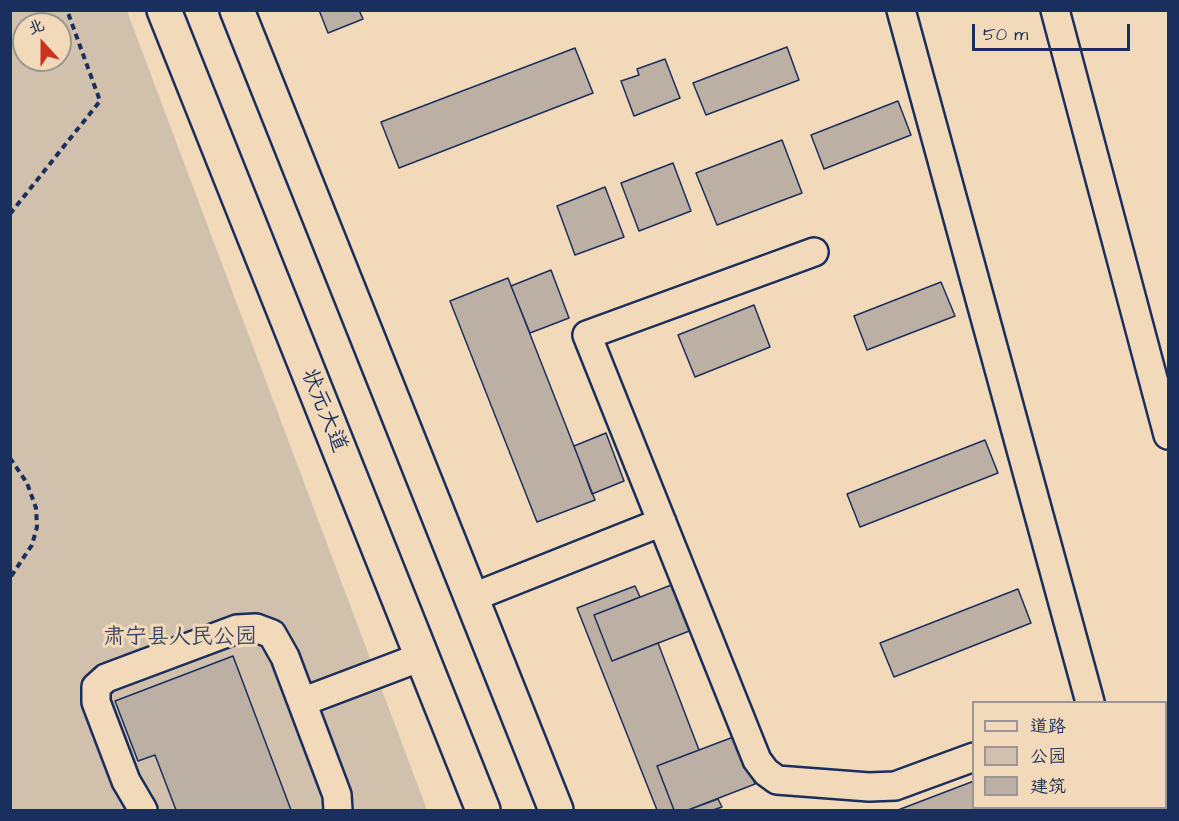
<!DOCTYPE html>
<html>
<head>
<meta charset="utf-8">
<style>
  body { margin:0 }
  #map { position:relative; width:1179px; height:821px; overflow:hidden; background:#f1d9b9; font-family:"Architects Daughter","LXGW WenKai TC",sans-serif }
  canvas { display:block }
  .frame { position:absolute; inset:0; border:12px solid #1b2f5e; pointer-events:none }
  .legend { position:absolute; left:972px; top:701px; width:195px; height:108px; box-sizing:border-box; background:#f1d9b9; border:2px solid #9b9595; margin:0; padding:8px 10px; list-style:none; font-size:18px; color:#1b2f5e }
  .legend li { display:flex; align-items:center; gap:12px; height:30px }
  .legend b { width:30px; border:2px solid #9b9595 }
  .north { position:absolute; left:12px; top:12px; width:60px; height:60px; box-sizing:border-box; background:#f1d9b9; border:2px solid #9b9595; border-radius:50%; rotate:339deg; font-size:16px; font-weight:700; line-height:24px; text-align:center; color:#1b2f5e }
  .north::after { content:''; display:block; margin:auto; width:21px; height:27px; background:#c8321e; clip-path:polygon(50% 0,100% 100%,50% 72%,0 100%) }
  .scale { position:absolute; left:972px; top:24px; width:158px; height:27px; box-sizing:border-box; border:3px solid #1b2f5e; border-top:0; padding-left:8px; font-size:18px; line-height:21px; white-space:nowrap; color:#1b2f5e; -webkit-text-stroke:4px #f1d9b9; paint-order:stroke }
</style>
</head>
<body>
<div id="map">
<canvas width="1179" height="821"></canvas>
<div class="frame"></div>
<ul class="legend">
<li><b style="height:8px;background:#f1d9b9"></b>道路</li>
<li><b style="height:16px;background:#d1c0ac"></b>公园</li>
<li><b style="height:16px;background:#bcafa3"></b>建筑</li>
</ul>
<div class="north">北</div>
<div class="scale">50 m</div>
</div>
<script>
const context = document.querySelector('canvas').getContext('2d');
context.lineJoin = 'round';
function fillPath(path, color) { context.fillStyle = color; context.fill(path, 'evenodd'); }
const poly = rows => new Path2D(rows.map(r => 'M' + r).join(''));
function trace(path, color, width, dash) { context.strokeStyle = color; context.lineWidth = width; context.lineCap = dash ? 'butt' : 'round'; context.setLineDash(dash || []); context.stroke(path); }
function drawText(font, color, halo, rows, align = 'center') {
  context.font = font + ' "Architects Daughter","LXGW WenKai TC",sans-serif'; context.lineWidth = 6; context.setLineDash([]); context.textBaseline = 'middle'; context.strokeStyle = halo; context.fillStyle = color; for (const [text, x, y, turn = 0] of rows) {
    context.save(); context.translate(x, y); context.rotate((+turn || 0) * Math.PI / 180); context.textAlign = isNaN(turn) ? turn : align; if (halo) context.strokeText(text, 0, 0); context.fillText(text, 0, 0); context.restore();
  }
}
fillPath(poly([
  [10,11,127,11,427,810,11,810],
  [24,24,60,24,60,60,24,60]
]), '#d1c0ac');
const building = poly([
  [319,10,359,10,363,19,328,33,319,10],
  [787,47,799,80,706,115,693,83,787,47],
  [575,48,593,93,399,168,381,122,575,48],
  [665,59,680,98,634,116,621,81,639,75,637,69,665,59],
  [898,101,911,135,824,169,811,135,898,101],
  [782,140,802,193,717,225,696,173,782,140],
  [673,163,691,211,639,231,621,183,673,163],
  [605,187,624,237,575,255,557,206,605,187],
  [551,270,569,318,530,333,511,286,551,270],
  [508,278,595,500,537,522,450,301,508,278],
  [941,282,955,316,867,350,854,316,941,282],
  [754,305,770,347,695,377,678,335,754,305],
  [606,433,624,481,592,494,574,446,606,433],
  [985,440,998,473,860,527,847,494,985,440],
  [679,582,697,628,612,661,594,615,679,582],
  [635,586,640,597,594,615,612,661,658,643,699,750,657,766,674,810,657,810,577,608,635,586],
  [1018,589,1031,623,894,677,880,643,1018,589],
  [233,656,291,810,176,810,155,755,138,761,115,701,233,656],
  [736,736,755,784,688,810,674,810,657,766,736,736],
  [974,781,974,808,1065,808,1057,810,898,810,974,781],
  [718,799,722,807,713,810,688,810,718,799]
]);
fillPath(building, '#bcafa3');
trace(building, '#1b2f5e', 1.5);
const minor = poly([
  [901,10,1090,702],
  [1055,10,1168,435],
  [814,252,587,335,757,760,766,772,777,780,869,787,895,786,974,757],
  [471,598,662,522],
  [302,702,421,657],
  [1119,808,1120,810],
  [143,810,126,781,96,702,96,687,106,678,237,629,256,628,272,634,285,657,337,795,338,810]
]);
const major = poly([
  [164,10,483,810],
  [237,10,556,810]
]);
trace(minor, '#1b2f5e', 32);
trace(major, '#1b2f5e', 38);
trace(poly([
  [10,214,100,101,67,10],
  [10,458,27,483,36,508,37,527,32,545,10,578]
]), '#1b2f5e', 4, [6, 4.5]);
trace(minor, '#f1d9b9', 27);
trace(major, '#f1d9b9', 33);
drawText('22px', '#1b2f5e', '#f1d9b9', [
  ["状元大道",323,411,68]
]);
drawText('22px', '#36456a', '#f1d9b9', [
  ["肃宁县人民公园",180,638]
]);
</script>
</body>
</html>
